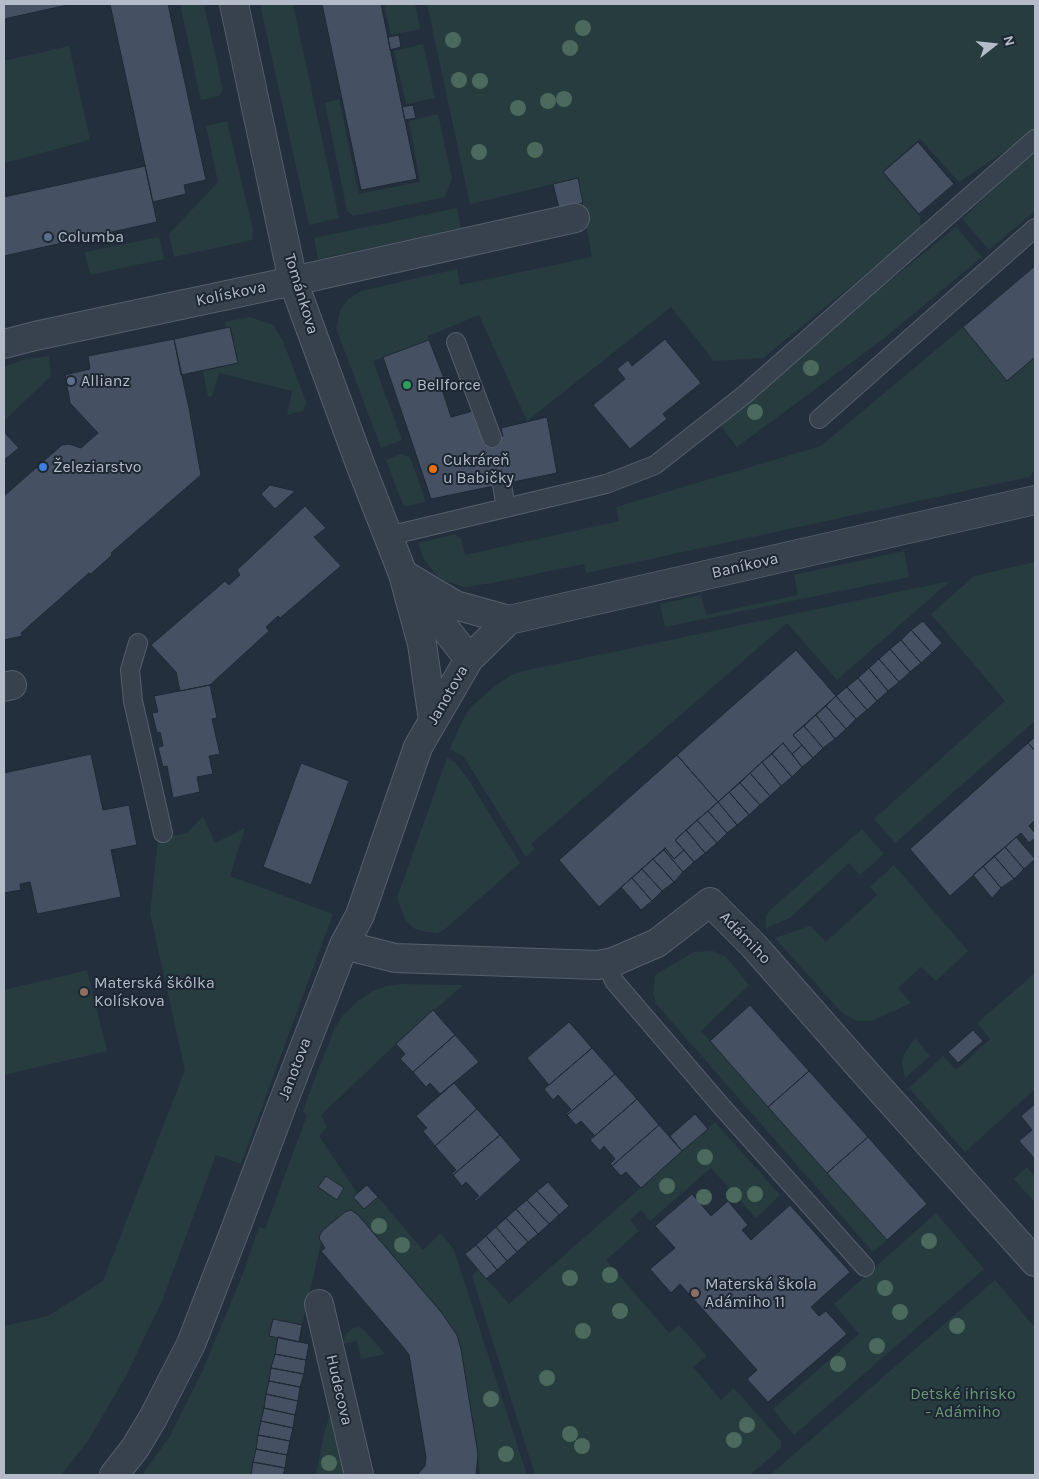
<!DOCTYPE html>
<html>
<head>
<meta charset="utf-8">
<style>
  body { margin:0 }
  #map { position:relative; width:1039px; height:1479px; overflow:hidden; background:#242f3e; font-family:Karla,sans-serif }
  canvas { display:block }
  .frame { position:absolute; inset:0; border:5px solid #b4bcc9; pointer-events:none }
  .north { position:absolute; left:969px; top:20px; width:50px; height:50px; -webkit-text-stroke:4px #1d2633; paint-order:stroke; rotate:74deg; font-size:14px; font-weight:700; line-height:20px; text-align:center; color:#b4bcc9 }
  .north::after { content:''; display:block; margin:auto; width:18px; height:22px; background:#b4bcc9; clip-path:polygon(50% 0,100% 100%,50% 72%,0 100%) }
</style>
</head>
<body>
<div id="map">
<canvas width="1039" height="1479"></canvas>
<div class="frame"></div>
<div class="north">N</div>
</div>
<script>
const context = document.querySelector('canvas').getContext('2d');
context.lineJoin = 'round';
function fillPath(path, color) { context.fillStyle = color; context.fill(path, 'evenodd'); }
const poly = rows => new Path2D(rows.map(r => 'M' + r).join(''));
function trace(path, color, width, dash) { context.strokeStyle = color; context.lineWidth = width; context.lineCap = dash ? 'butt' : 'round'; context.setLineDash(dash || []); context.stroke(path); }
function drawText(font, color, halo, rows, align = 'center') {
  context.font = font + ' Karla,sans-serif'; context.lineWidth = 4; context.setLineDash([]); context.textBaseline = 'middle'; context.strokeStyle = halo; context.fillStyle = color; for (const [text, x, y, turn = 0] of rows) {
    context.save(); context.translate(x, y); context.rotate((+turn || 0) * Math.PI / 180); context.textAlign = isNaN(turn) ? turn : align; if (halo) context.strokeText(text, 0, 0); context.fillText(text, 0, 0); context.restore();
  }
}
fillPath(poly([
  [180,4,204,4,223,90,219,96,201,100],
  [260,4,293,4,339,218,309,225],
  [384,4,415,4,420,29,391,35],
  [427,4,1035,4,1035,131,959,182,920,139,882,172,920,217,921,229,763,358,714,361,671,307,527,421,479,315,428,336,429,340,373,361,402,440,381,448,336,328,340,311,348,299,361,291,457,269,460,285,592,257,578,178,470,204],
  [423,44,435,98,406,104,394,51],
  [69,46,90,140,4,163,4,61],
  [339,99,359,194,420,182,409,121,438,114,452,179,445,197,353,216,347,211,325,103],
  [227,121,253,230,252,240,174,257,169,234,218,182,206,126],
  [1035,150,1035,211,989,250,962,219],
  [457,208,461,228,318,259,314,238],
  [956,227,982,257,883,339,737,447,717,421],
  [159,237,164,259,90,275,85,252],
  [250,317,273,325,283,341,306,402,303,411,287,415,292,391,219,373,212,396,208,397,203,371,238,363,231,328,226,328,225,322],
  [963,327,1007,381,1035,357,1035,470,1029,477,586,573,584,564,492,583,465,587,445,581,436,575,424,559,418,543,455,534,461,539,465,555,619,521,616,507,821,446],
  [49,356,51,376,4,421,4,367,26,359],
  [400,454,410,457,426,502,407,506,403,505,386,460],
  [904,551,909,577,665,627,660,604,701,595,706,615,798,595,794,575],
  [1035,562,1035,721,895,843,874,819,1005,701,931,614,974,576],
  [950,581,837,680,787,623,531,844,535,849,526,857,464,757,450,749,462,721,470,708,496,685,512,675,523,671],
  [447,758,455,762,468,779,520,863,444,930,437,933,426,932,415,929,406,921,397,898],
  [203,816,215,843,245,828,230,876,333,914,241,1164,216,1155,162,1301,126,1376,88,1441,61,1475,4,1475,4,1326,48,1316,103,1281,185,1070,150,913,158,839,187,833],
  [862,829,884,854,860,875,849,863,790,918,766,928,766,916,769,911],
  [894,865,968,951,936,981,921,967,898,988,911,1003,872,1021,857,1021,842,1013,775,938,810,926,826,942,877,895,870,887],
  [713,951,726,957,749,985,701,1031,887,1240,873,1252,657,1005,653,994,655,975,694,952],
  [87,970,107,1051,4,1075,4,990],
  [1035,973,1035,1089,965,1152,909,1088,943,1056,956,1070,990,1039,977,1023],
  [402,984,463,985,396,1044,321,1115,327,1127,319,1136,357,1193,353,1197,363,1209,378,1197,423,1250,441,1233,454,1250,527,1475,480,1475,478,1454,461,1349,457,1335,441,1312,358,1215,351,1210,345,1212,321,1233,319,1237,321,1243,302,1325,273,1320,269,1336,278,1337,251,1475,142,1475,170,1436,201,1374,242,1276,259,1227,265,1229,307,1115,303,1112,308,1096,334,1030,343,1015,358,1001,373,991,386,986],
  [915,1038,930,1056,905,1078,902,1063,905,1052],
  [715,1122,780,1195,756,1218,711,1168,650,1221,641,1210,630,1220,639,1231,606,1260,669,1333,679,1325,707,1356,693,1367,721,1400,734,1388,782,1442,781,1448,750,1475,535,1475,472,1276,478,1269,509,1304],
  [1027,1167,1035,1177,1035,1203,1014,1179],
  [936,1213,984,1269,794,1435,773,1409,859,1334,834,1304],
  [995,1280,1035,1328,1035,1475,770,1475],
  [359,1327,365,1331,385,1354,361,1359,357,1341,342,1344,346,1334,353,1328],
  [329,1417,336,1417,349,1475,316,1475,324,1434]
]), '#263c3f');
const building = poly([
  [4,4,72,4,4,19,4,4],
  [110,4,168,4,206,180,184,185,186,194,153,202,110,4],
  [322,4,381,4,417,179,361,190,322,4],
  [399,35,401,47,390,50,388,37,399,35],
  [413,105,416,118,405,120,402,107,413,105],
  [918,142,954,184,919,214,883,172,918,142],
  [145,166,157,222,4,256,4,197,145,166],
  [578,178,583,203,559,208,553,184,578,178],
  [1035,266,1035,357,1007,381,963,327,1035,266],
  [230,327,238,363,181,375,174,339,230,327],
  [174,339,189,408,201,475,111,553,112,555,91,574,89,573,21,633,22,636,4,640,4,496,62,445,69,444,81,448,98,433,70,403,65,375,90,369,88,356,174,339],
  [665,339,701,383,663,414,667,419,630,449,593,405,625,379,617,369,628,360,632,366,665,339],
  [429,340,445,381,440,383,451,417,473,411,483,440,503,436,501,428,547,417,557,473,431,499,383,357,429,340],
  [4,432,19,448,4,460,4,432],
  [270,485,295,491,275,509,261,494,270,485],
  [305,506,326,528,314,537,341,566,280,618,278,616,266,627,269,631,210,685,180,691,176,672,151,645,225,581,229,585,240,575,237,570,305,506],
  [923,621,942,643,932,653,911,630,923,621],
  [911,630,932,653,921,663,901,640,911,630],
  [901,640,921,663,910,672,890,649,901,640],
  [890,649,910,672,899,682,879,659,890,649],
  [796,650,836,696,793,735,802,745,792,754,783,743,718,802,677,755,796,650],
  [879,659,899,682,888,691,869,668,879,659],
  [869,668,888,691,877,701,858,678,869,668],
  [858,678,877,701,867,710,847,687,858,678],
  [210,685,217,718,212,719,220,754,209,756,213,774,197,777,200,792,173,798,167,766,163,767,158,747,163,746,160,732,157,733,152,713,158,712,154,696,210,685],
  [847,687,867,710,856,719,836,696,847,687],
  [836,696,856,719,846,729,826,706,836,696],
  [826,706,846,729,835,739,816,715,826,706],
  [816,715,835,739,823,748,804,726,816,715],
  [804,726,823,748,813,758,793,735,804,726],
  [1035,737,1035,751,1028,743,1035,737],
  [783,743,802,767,792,777,772,754,783,743],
  [1028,743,1035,751,1035,820,1029,826,1035,833,1035,838,1029,843,1021,833,950,896,910,849,1028,743],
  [802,745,813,758,802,767,792,754,802,745],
  [91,754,103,810,129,805,137,845,111,850,121,897,37,914,30,882,20,884,21,890,4,893,4,773,91,754],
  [772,754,792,777,781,786,762,762,772,754],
  [677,755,718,802,675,840,684,850,674,859,665,848,599,907,559,860,677,755],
  [762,762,781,786,770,796,750,773,762,762],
  [301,763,349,781,311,885,263,867,301,763],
  [750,773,770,796,760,805,740,783,750,773],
  [740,783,760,805,749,815,729,792,740,783],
  [729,792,749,815,737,825,718,802,729,792],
  [718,802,737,825,727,833,708,811,718,802],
  [708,811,727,833,717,843,697,820,708,811],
  [697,820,717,843,705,853,686,830,697,820],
  [686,830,705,853,694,862,675,840,686,830],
  [1016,837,1035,859,1024,869,1005,847,1016,837],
  [1005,847,1024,869,1014,879,994,856,1005,847],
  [665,848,674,859,684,850,694,862,683,872,664,850,665,848],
  [664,850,683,872,674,882,653,859,664,850],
  [994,856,1014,879,1001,888,983,866,994,856],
  [653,859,674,882,662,891,642,869,653,859],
  [983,866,1001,888,992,898,973,875,983,866],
  [642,869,662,891,652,901,632,878,642,869],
  [632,878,652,901,641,910,621,887,632,878],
  [750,1005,809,1071,768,1107,710,1041,750,1005],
  [433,1010,455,1035,413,1072,400,1059,405,1054,396,1044,433,1010],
  [569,1022,592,1048,549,1085,527,1058,569,1022],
  [973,1030,983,1041,958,1063,948,1052,973,1030],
  [455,1035,479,1062,440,1094,430,1083,426,1087,413,1072,455,1035],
  [592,1048,615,1074,567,1115,566,1114,571,1109,558,1095,553,1100,544,1089,592,1048],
  [809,1071,868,1137,827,1173,768,1107,809,1071],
  [615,1074,637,1099,590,1140,589,1139,594,1135,581,1121,576,1125,567,1115,615,1074],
  [454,1083,477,1109,435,1146,423,1131,427,1128,416,1116,454,1083],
  [637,1099,659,1125,612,1166,610,1164,615,1159,604,1146,600,1151,590,1140,637,1099],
  [1035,1104,1035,1159,1019,1141,1032,1130,1021,1116,1035,1104],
  [477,1109,500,1135,453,1175,451,1174,456,1170,435,1146,477,1109],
  [695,1114,708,1129,682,1151,670,1136,695,1114],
  [659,1125,682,1151,641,1188,626,1172,621,1176,612,1166,659,1125],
  [500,1135,521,1160,476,1201,474,1200,479,1196,466,1182,462,1186,453,1175,500,1135],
  [868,1137,927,1204,887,1240,827,1173,868,1137],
  [326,1176,344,1188,337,1200,318,1187,326,1176],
  [548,1182,569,1206,559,1215,537,1191,548,1182],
  [367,1185,378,1197,364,1209,353,1197,367,1185],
  [537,1191,559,1215,549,1224,527,1200,537,1191],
  [692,1194,711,1216,728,1201,748,1225,742,1230,751,1240,790,1205,850,1272,811,1307,819,1316,826,1311,847,1334,768,1402,747,1379,757,1370,680,1284,671,1293,650,1269,675,1248,655,1226,692,1194],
  [527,1200,549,1224,538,1234,516,1209,527,1200],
  [516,1209,538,1234,528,1242,506,1218,516,1209],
  [351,1210,358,1215,441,1312,457,1335,461,1349,478,1454,476,1475,417,1475,425,1466,426,1457,409,1355,404,1348,321,1251,325,1248,320,1240,319,1237,322,1231,345,1212,351,1210],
  [506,1218,528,1242,517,1252,496,1227,506,1218],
  [496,1227,517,1252,507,1261,486,1236,496,1227],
  [486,1236,507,1261,497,1270,476,1245,486,1236],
  [476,1245,497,1270,486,1279,465,1254,476,1245],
  [273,1319,302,1325,299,1342,269,1336,273,1319],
  [278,1337,309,1344,306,1360,275,1354,278,1337],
  [275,1354,306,1360,304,1374,271,1368,275,1354],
  [271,1368,304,1374,300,1387,269,1381,271,1368],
  [269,1381,300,1387,298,1401,266,1394,269,1381],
  [266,1394,298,1401,295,1415,264,1408,266,1394],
  [264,1408,295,1415,293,1428,261,1421,264,1408],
  [261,1421,293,1428,290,1441,258,1435,261,1421],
  [258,1435,290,1441,287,1455,256,1449,258,1435],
  [256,1449,287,1455,285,1468,253,1462,256,1449],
  [253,1462,285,1468,283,1475,251,1475,253,1462]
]);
fillPath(building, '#455162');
trace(building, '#1f2835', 1);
const lane = poly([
  [456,342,492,438],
  [819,419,1035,228],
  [502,484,506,508],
  [388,536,606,484,655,465,744,395,1035,139],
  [138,643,130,670,133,701,163,833],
  [607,963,614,981,722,1107,865,1267]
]);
const street = poly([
  [234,4,293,281,360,464,403,574,422,644,433,720],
  [4,344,35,336,293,281,575,218],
  [403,574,455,605,509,620],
  [411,585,469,659],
  [4,687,12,685],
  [344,945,395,958,598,965,613,962,657,943,710,902,754,946,863,1070,1035,1262],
  [319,1304,359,1475],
  [114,1475,135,1448,153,1418,191,1344,237,1225,282,1105,344,945,360,915,418,747,469,659,509,620,1035,500]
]);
trace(lane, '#565f6c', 20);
trace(street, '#565f6c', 30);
trace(lane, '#38414e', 18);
trace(street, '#38414e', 28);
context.fillStyle = '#4b6a5d';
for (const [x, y] of [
  [583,28],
  [453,40],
  [570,48],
  [459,80],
  [480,81],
  [564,99],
  [548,101],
  [518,108],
  [535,150],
  [479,152],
  [811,368],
  [755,412],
  [705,1157],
  [667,1186],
  [755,1194],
  [734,1195],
  [704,1197],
  [379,1226],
  [929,1241],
  [402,1245],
  [610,1275],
  [570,1278],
  [885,1288],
  [620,1311],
  [900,1312],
  [957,1326],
  [583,1331],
  [877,1346],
  [838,1364],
  [547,1378],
  [491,1399],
  [747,1425],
  [570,1434],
  [734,1440],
  [582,1446],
  [506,1454],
  [329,1463]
]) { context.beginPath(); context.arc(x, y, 8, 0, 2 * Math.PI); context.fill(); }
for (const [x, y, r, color] of [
  [48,237,5,"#5c6f8a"],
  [71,381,5,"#5c6f8a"],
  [407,385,5,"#2e9e5b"],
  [43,467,5,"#3f7fe0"],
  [433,469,5,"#e8710a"],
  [84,992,5,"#8d6e63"],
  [695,1293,5,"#8d6e63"]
]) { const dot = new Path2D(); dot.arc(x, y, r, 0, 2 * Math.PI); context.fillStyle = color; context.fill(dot); trace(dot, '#1d2633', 2); }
drawText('16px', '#b4bcc9', '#1d2633', [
  ["Columba",58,237],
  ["Allianz",81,381],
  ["Bellforce",417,385],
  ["Cukráreň",443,460],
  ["u Babičky",443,478],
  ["Železiarstvo",53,467],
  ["Materská škôlka",94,983],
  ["Kolískova",94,1001],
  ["Materská škola",705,1284],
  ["Adámiho 11",705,1302]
], 'left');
drawText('16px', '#b4bcc9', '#1d2633', [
  ["Kolískova",231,294,-12],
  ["Tománkova",301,294,73],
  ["Baníkova",745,566,-13],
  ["Janotova",448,695,-60],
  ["Adámiho",745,938,46],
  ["Janotova",295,1069,-69],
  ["Hudecova",339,1390,77]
]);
drawText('16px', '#6b9a76', '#1d2633', [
  ["Detské ihrisko",963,1394],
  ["- Adámiho",963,1412]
]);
</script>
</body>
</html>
